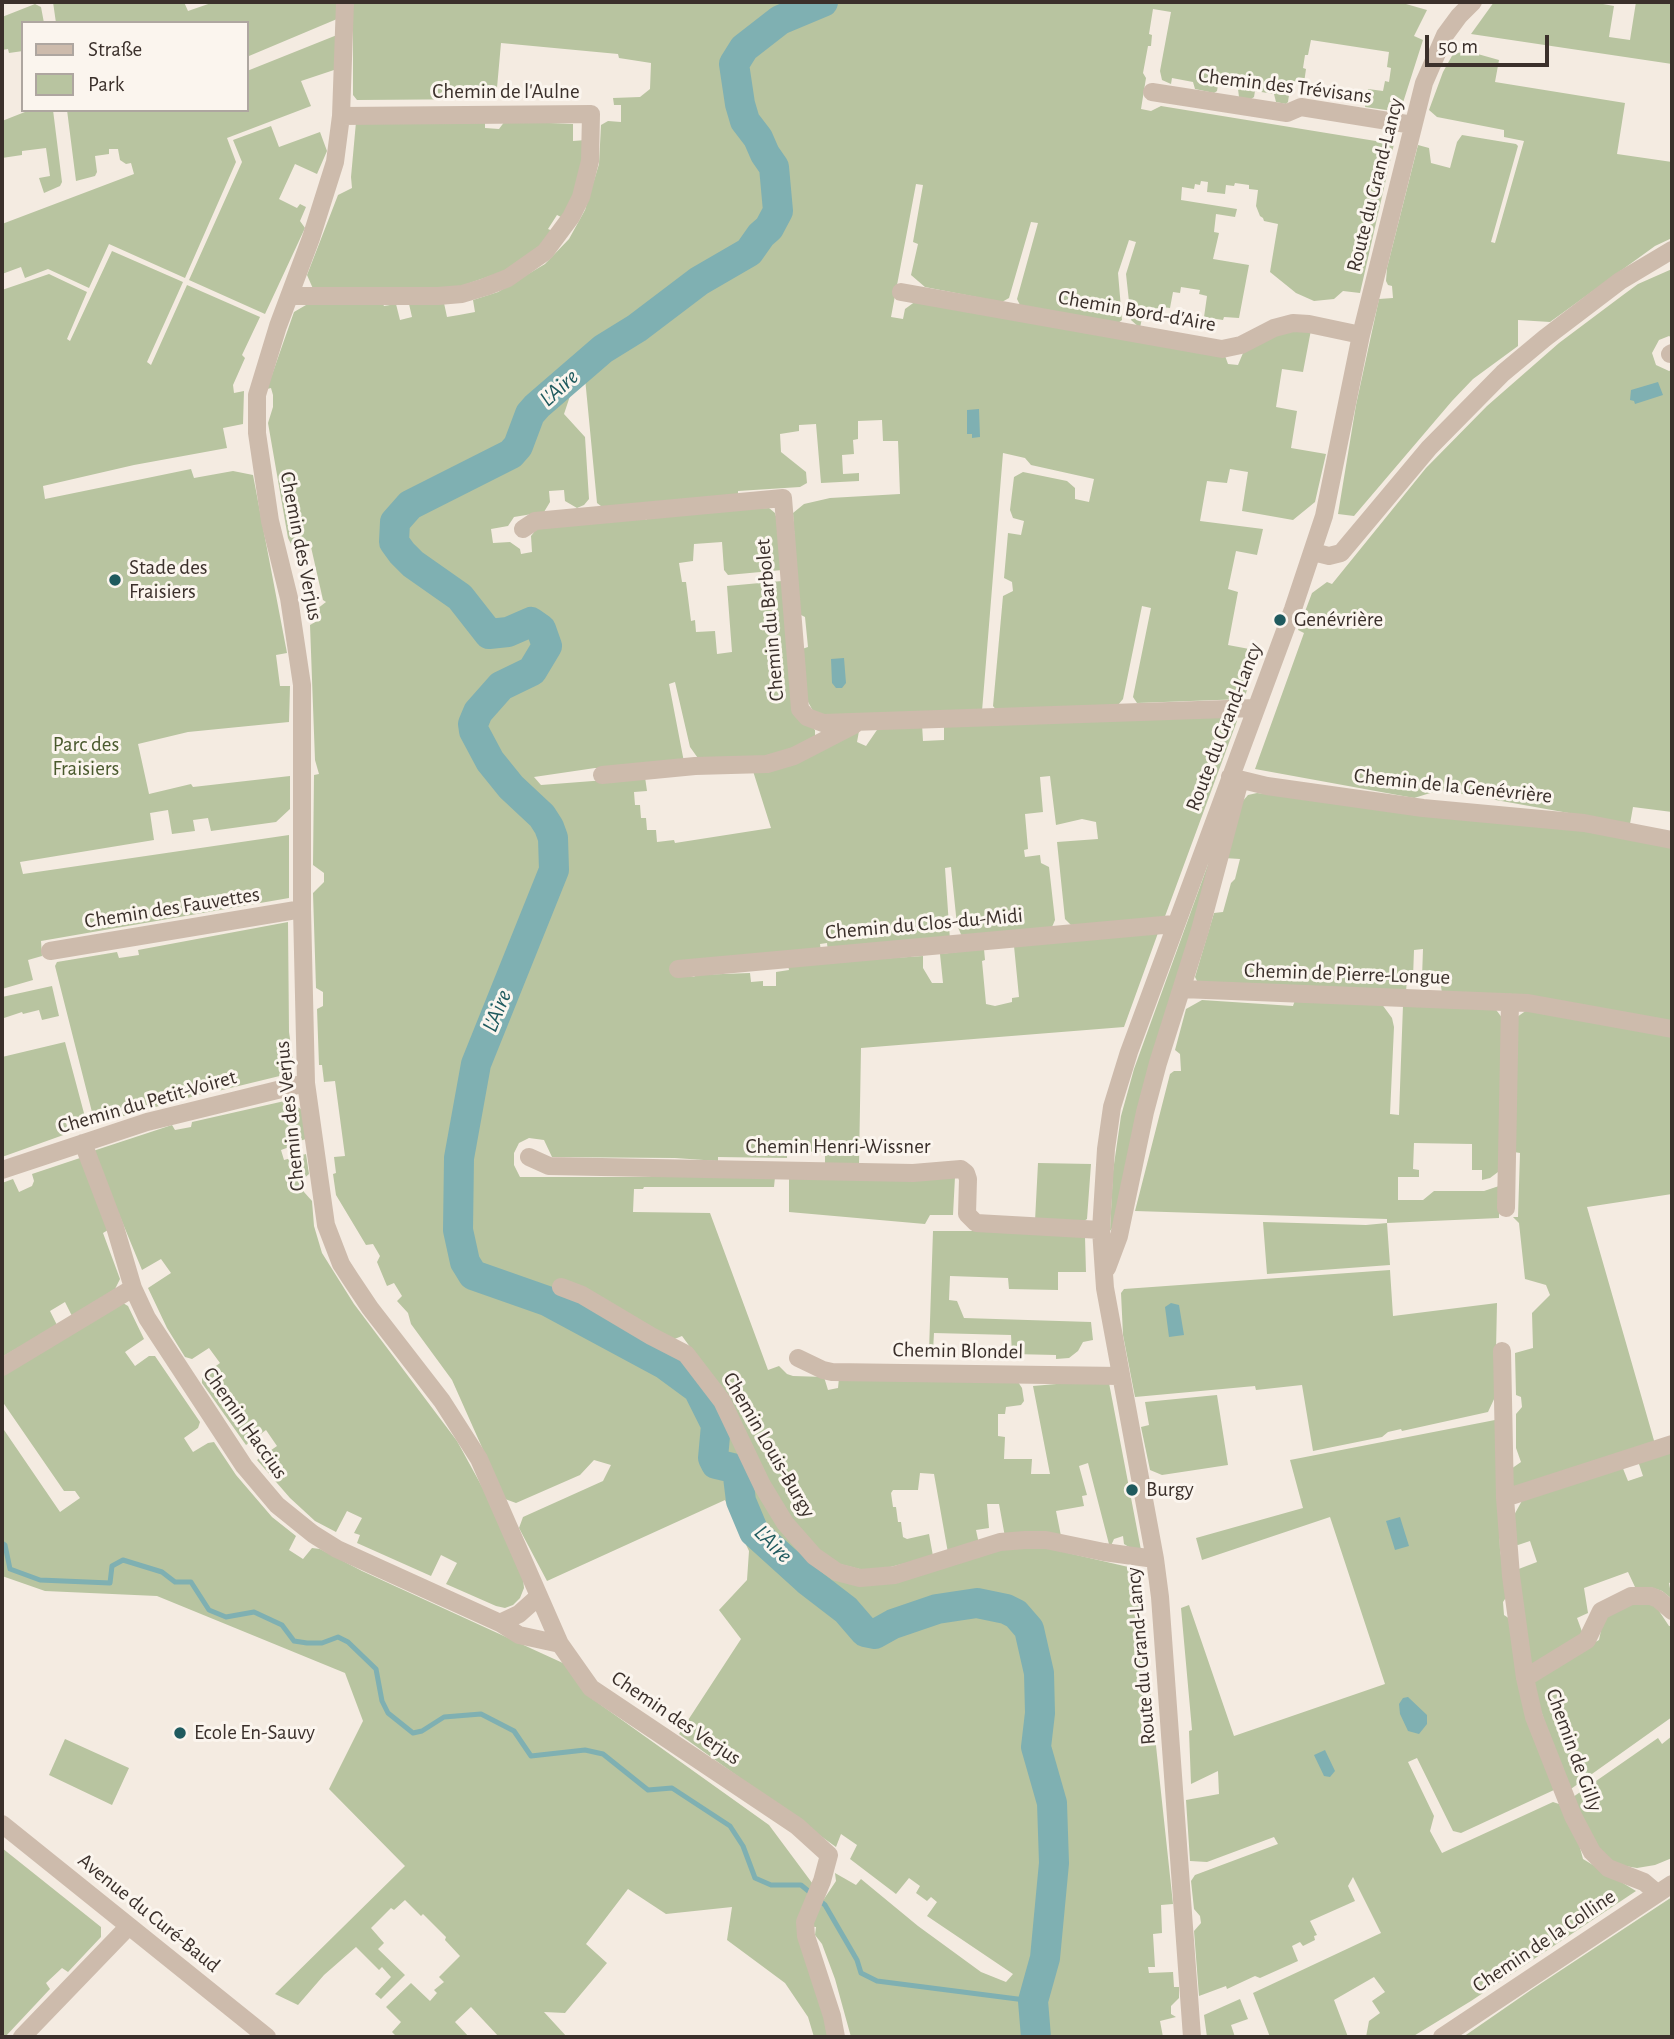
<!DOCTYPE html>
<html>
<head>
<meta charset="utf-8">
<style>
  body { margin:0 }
  #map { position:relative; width:1674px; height:2039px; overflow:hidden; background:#f4ebe1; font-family:"Alegreya Sans",sans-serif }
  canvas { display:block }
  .frame { position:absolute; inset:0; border:4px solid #3b302b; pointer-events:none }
  .legend { position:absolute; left:21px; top:21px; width:228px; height:91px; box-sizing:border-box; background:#fbf5ee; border:2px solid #aea6a0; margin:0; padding:9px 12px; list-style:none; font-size:21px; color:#3b302b }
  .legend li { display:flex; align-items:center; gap:14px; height:35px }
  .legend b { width:35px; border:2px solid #aea6a0 }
  .scale { position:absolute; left:1425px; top:35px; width:124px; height:32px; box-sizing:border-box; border:4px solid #3b302b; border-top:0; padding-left:9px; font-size:21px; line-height:24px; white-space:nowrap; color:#3b302b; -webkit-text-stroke:5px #fbf5ee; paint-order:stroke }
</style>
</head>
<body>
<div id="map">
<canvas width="1674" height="2039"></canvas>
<div class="frame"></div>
<ul class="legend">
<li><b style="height:9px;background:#cdbbac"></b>Straße</li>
<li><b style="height:19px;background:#b8c4a0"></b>Park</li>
</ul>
<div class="scale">50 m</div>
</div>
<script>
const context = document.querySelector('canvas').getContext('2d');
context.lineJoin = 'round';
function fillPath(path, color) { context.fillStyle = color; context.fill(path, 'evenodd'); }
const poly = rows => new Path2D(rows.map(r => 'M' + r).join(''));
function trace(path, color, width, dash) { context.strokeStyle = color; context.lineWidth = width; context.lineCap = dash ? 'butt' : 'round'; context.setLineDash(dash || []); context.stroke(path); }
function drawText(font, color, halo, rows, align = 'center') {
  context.font = font + ' "Alegreya Sans",sans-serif'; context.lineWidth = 6; context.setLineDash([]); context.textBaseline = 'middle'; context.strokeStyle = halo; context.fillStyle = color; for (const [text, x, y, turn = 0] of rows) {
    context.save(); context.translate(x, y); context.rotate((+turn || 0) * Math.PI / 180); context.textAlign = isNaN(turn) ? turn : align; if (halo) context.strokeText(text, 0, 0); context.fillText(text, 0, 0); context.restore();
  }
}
fillPath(poly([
  [53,2,184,2,188,11,214,2,337,2,337,19,249,56,247,48,247,23,56,23],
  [353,2,1399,2,1427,10,1414,36,1423,40,1400,112,1365,107,1368,89,1383,91,1385,81,1389,82,1391,68,1387,67,1389,52,1311,40,1308,55,1305,55,1303,68,1306,69,1304,83,1291,81,1288,102,1286,104,1276,102,1274,94,1255,91,1254,97,1251,99,1239,97,1238,89,1218,85,1217,91,1214,93,1195,89,1193,82,1172,78,1171,84,1162,80,1160,71,1171,12,1153,9,1149,34,1152,35,1151,46,1148,46,1143,73,1146,78,1141,109,1151,111,1161,106,1394,144,1360,293,1343,291,1334,299,1314,301,1296,293,1270,272,1278,224,1264,221,1263,218,1260,216,1256,206,1258,190,1249,189,1249,185,1235,183,1234,186,1226,185,1225,194,1207,192,1208,182,1201,181,1200,185,1195,184,1194,189,1182,187,1181,200,1237,209,1235,217,1216,214,1214,232,1219,233,1213,259,1249,265,1239,318,1224,317,1223,320,1204,317,1207,296,1199,294,1200,290,1181,287,1180,293,1173,292,1170,308,1163,307,1162,311,1144,308,1140,328,1131,320,1126,274,1136,242,1129,240,1118,273,1122,320,1118,323,1020,305,1017,299,1038,223,1031,222,1009,298,1002,302,925,287,911,275,918,244,913,242,923,185,916,184,891,317,903,319,905,309,916,301,1224,353,1228,364,1238,365,1243,353,1282,331,1311,330,1303,372,1282,369,1276,407,1297,411,1291,448,1326,454,1315,502,1293,520,1242,511,1248,472,1230,469,1227,483,1207,481,1200,521,1263,529,1257,555,1236,551,1228,589,1238,592,1228,645,1260,651,1244,699,1137,703,1133,697,1151,608,1142,606,1123,699,1118,705,997,711,993,706,1003,596,1013,591,1012,582,1004,578,1008,533,1021,535,1024,521,1013,518,1010,510,1014,477,1023,472,1067,481,1075,488,1075,499,1089,502,1094,479,1031,465,1025,458,1003,453,982,711,828,717,813,711,807,700,802,649,808,647,805,617,799,614,793,513,804,504,830,498,900,494,898,441,883,441,882,420,858,421,858,439,853,440,854,454,842,455,843,474,859,473,859,481,821,483,816,424,799,425,799,431,780,434,781,452,806,472,807,483,800,487,738,491,738,498,605,509,597,503,585,378,573,387,564,414,585,437,589,499,584,505,577,508,565,501,564,490,549,491,550,502,544,512,514,517,508,526,491,529,493,543,510,542,520,549,521,554,532,552,531,536,539,526,642,515,646,520,651,514,769,508,775,513,778,523,782,570,728,575,724,570,722,542,694,544,693,561,679,563,682,582,686,582,691,621,695,620,696,632,715,631,717,654,732,652,727,586,782,581,794,710,815,730,815,738,778,756,700,761,690,747,675,682,669,684,684,762,621,768,595,768,534,777,541,785,645,777,647,791,634,792,635,805,640,805,641,818,646,818,647,830,656,830,657,842,674,840,675,843,771,828,753,771,859,731,857,742,866,746,879,727,922,724,923,741,944,740,944,724,1228,715,1237,721,1164,919,1071,925,1065,919,1057,842,1098,839,1096,822,1082,819,1056,825,1050,776,1040,777,1043,812,1025,814,1028,849,1024,850,1025,857,1040,855,1041,863,1049,867,1055,920,1052,927,963,939,957,925,951,867,945,868,950,940,828,952,827,943,820,944,821,952,682,974,694,977,696,975,750,973,751,982,763,981,763,986,776,986,776,972,789,970,788,965,923,956,923,968,932,983,943,983,940,954,984,949,985,960,982,961,986,1004,995,1006,1012,1002,1012,998,1019,997,1014,946,1158,933,1124,1027,861,1048,859,1164,825,1164,825,1152,787,1151,787,1158,718,1157,718,1161,675,1158,552,1157,544,1140,529,1138,519,1143,514,1153,514,1165,520,1177,775,1177,774,1187,644,1187,643,1189,634,1189,633,1212,710,1213,768,1370,779,1366,787,1374,793,1376,824,1377,828,1390,838,1388,839,1378,1018,1382,1022,1388,1024,1401,1021,1405,1006,1407,1005,1414,998,1414,998,1436,1005,1437,1004,1459,1032,1459,1031,1474,1050,1474,1033,1386,1068,1383,1109,1383,1141,1550,1132,1549,1124,1544,1123,1536,1114,1539,1110,1548,1088,1463,1079,1466,1087,1495,1082,1496,1084,1506,1056,1511,1061,1536,1005,1537,999,1504,987,1504,989,1528,976,1530,979,1544,948,1553,934,1474,920,1473,918,1490,893,1490,891,1493,893,1507,896,1507,898,1522,901,1522,903,1537,907,1539,929,1534,933,1556,871,1572,832,1562,808,1541,771,1492,724,1393,682,1336,672,1340,720,1404,773,1512,845,1580,1006,1545,1042,1547,1137,1569,1173,1904,1161,1905,1162,1933,1153,1934,1155,1967,1148,1967,1149,1973,1173,1972,1174,1987,1179,1987,1179,1998,1171,2006,1171,2014,1176,2017,1160,2021,1163,2037,851,2037,835,1979,822,1944,815,1935,816,1927,801,1926,830,2037,814,2037,808,2017,785,1983,727,1940,732,1907,666,1914,628,1889,586,1944,607,1963,565,2013,544,2012,567,2037,499,2037,471,2007,455,2022,469,2037,397,2037,392,2032,401,2022,386,2007,411,1983,430,2001,437,1993,434,1990,444,1982,439,1977,460,1956,445,1940,446,1937,423,1914,421,1916,405,1900,394,1910,391,1908,371,1928,384,1943,378,1949,405,1975,381,1999,375,1994,391,1977,382,1967,379,1970,356,1947,324,1975,298,2005,275,1994,405,1866,329,1789,363,1721,345,1673,157,1596,45,1591,2,1576,2,1427,60,1512,80,1498,75,1491,64,1491,2,1401,2,1374,123,1303,128,1306,144,1339,125,1352,135,1366,149,1356,155,1356,200,1422,198,1428,184,1438,193,1452,208,1443,214,1442,236,1475,272,1517,296,1536,289,1550,303,1559,312,1548,320,1549,362,1571,565,1664,587,1695,769,1825,824,1899,836,1881,835,1873,856,1885,861,1879,918,1926,981,1972,1006,1982,1013,1974,927,1916,937,1902,931,1897,927,1901,916,1893,920,1886,909,1878,896,1894,850,1859,857,1845,841,1834,836,1847,679,1734,741,1639,719,1610,747,1580,749,1551,725,1500,547,1581,519,1528,523,1517,603,1481,611,1465,594,1460,580,1475,516,1503,505,1499,452,1380,411,1324,408,1313,397,1301,402,1296,394,1283,387,1286,377,1262,380,1256,373,1244,366,1245,336,1195,333,1174,336,1173,334,1157,345,1156,335,1081,324,1082,322,1065,319,1065,317,1009,323,1006,323,992,316,988,313,893,324,882,324,873,313,865,314,775,319,774,315,760,310,625,317,621,313,612,326,602,323,600,311,547,294,550,288,538,268,423,273,407,273,395,271,388,267,389,294,312,306,305,383,304,384,306,396,304,400,320,412,317,409,304,444,303,447,317,459,315,475,312,473,300,498,292,545,264,569,239,585,210,599,164,601,125,608,121,621,122,621,105,614,105,613,98,640,97,650,89,651,63,619,58,618,54,501,43,496,99,357,100,353,95],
  [1494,2,1592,2,1614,6,1609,37,1630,40,1636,2,1672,2,1672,64,1471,34],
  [35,4,41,7,44,23,23,23,23,51,9,53,8,49,2,50,2,17],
  [337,35,337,69,301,81,311,106,227,138,236,162,185,278,109,244,89,288,48,269,25,278,21,267,2,274,2,224,134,174,131,163,126,164,120,160,118,149,109,149,109,154,95,156,97,172,95,176,76,181,67,110,247,110,247,71],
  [1467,51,1499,60,1495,82,1625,103,1617,154,1672,162,1672,238,1655,246,1550,322,1518,320,1518,346,1473,379,1452,401,1354,516,1338,514,1356,405,1379,299,1393,298,1392,286,1388,285,1386,281,1387,268,1418,145,1429,148,1431,163,1450,168,1457,142,1462,135,1516,144,1518,146,1491,242,1495,243,1524,141,1504,137,1504,130,1437,117,1429,110,1443,72,1453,54],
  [30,110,53,110,62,182,60,186,44,193,39,178,50,176,46,148,22,151,22,155,2,158,2,121],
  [485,120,485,128,499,129,505,121,573,124,573,141,586,140,574,199,561,217,557,215,548,229,555,232,519,266,458,287,314,291,307,275,338,195,352,188,351,177,356,122],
  [271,126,279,147,320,132,327,151,317,174,295,164,279,199,297,208,300,204,306,207,300,221,305,228,265,314,189,280,242,162,233,140],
  [112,251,183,282,147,362,151,365,187,285,260,317,242,355,245,358,233,385,234,393,244,391,243,424,223,428,227,448,134,465,43,486,45,499,191,469,194,478,233,471,253,475,287,653,276,655,280,686,290,686,289,722,188,732,138,744,149,794,191,784,193,787,290,776,290,809,276,822,211,831,208,818,193,820,195,831,172,834,168,810,150,813,154,840,20,862,23,874,289,835,289,898,41,941,42,956,28,960,33,980,2,989,2,290,49,274,87,292,67,339,70,341],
  [1672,269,1672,338,1669,336,1659,340,1652,353,1656,365,1669,371,1672,370,1672,812,1633,807,1630,824,1440,790,1414,798,1255,769,1304,633,1298,630,1312,593,1327,582,1332,584,1426,468,1487,406,1559,343,1623,295,1638,284],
  [1257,793,1487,821,1558,825,1672,847,1672,1022,1442,993,1440,980,1422,978,1423,949,1414,950,1413,978,1407,979,1406,992,1208,983,1197,981,1195,977,1214,913,1223,912,1231,883,1235,879,1240,859,1224,858,1242,802,1248,795],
  [1227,812,1116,1223,1110,1231,1113,1171,1121,1116,1134,1069],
  [288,922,289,1032,294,1067,292,1073,218,1091,216,1079,200,1082,202,1094,95,1124,55,966,57,962,117,952,119,958,139,955,138,950],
  [52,986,59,1016,42,1020,39,1010,23,1014,22,1012,4,1018,2,997],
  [1202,1000,1293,1006,1295,1000,1381,1003,1392,1018,1394,1027,1390,1114,1399,1115,1403,1005,1494,1007,1503,1019,1500,1164,1498,1172,1490,1178,1482,1180,1482,1170,1472,1170,1472,1144,1414,1143,1413,1169,1419,1170,1419,1177,1398,1177,1398,1200,1423,1200,1434,1191,1484,1191,1499,1186,1499,1218,1387,1223,1390,1265,1267,1274,1263,1222,1366,1225,1387,1223,1387,1219,1135,1211,1170,1074,1174,1071,1181,1071,1180,1054,1175,1050,1186,1009],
  [1527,1010,1672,1037,1672,1194,1587,1207,1655,1444,1512,1490,1511,1469,1521,1462,1516,1448,1516,1414,1522,1407,1521,1397,1516,1395,1515,1353,1533,1348,1532,1313,1550,1295,1546,1285,1525,1279,1519,1223,1513,1217,1518,1217,1520,1153,1514,1152,1517,1017],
  [65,1042,85,1117,66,1123,69,1133,2,1157,2,1057],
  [289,1100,302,1110,306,1139,293,1143,292,1146,281,1150,284,1160,306,1154,309,1174,302,1180,304,1192,312,1201,314,1226,322,1253,354,1304,457,1441,486,1494,523,1578,524,1588,520,1598,513,1605,505,1608,496,1606,446,1584,457,1563,441,1555,431,1576,357,1543,360,1535,354,1533,362,1518,347,1511,336,1532,315,1521,290,1498,257,1460,277,1446,266,1430,246,1445,202,1383,202,1376,220,1363,209,1348,192,1359,185,1357,167,1328,148,1288,171,1273,161,1259,142,1270,93,1151,172,1125,175,1130,191,1127,192,1122],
  [80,1158,108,1230,103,1233,120,1279,115,1289,72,1316,65,1302,50,1311,57,1325,2,1357,2,1183,13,1179,19,1192,32,1186,34,1181,32,1174],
  [1038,1163,1091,1164,1087,1219,1079,1224,1035,1221],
  [789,1177,955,1177,953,1215,930,1215,925,1224,789,1212],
  [933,1231,985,1231,1085,1237,1086,1272,1058,1272,1058,1290,1009,1289,1008,1278,950,1276,949,1300,957,1301,964,1318,1091,1322,1093,1340,1083,1342,1078,1351,1069,1358,1056,1359,1056,1355,1012,1354,1011,1335,934,1333,933,1351,929,1351],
  [1390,1270,1393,1316,1497,1303,1495,1397,1488,1412,1402,1431,1401,1429,1388,1432,1382,1437,1313,1451,1302,1385,1256,1390,1255,1386,1135,1397,1123,1335,1121,1293,1124,1289],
  [1217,1395,1228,1465,1162,1475,1150,1470,1141,1427,1149,1425,1145,1402],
  [1495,1420,1500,1549,1507,1596,1503,1602,1504,1615,1510,1619,1554,1790,1461,1833,1453,1831,1417,1758,1408,1762,1434,1816,1430,1831,1442,1853,1553,1802,1559,1804,1578,1840,1583,1859,1636,1891,1471,2001,1412,2037,1366,2037,1369,2021,1380,2013,1372,2001,1385,1992,1374,1977,1334,2000,1348,2037,1270,2037,1253,1993,1381,1933,1353,1877,1348,1886,1355,1901,1310,1921,1317,1935,1314,1936,1315,1940,1303,1946,1300,1942,1292,1946,1298,1961,1260,1978,1255,1976,1227,1989,1226,1986,1199,1996,1194,1931,1201,1923,1200,1916,1194,1909,1191,1881,1195,1875,1278,1844,1274,1837,1207,1862,1190,1861,1186,1800,1219,1794,1218,1771,1191,1784,1189,1731,1192,1730,1181,1608,1189,1605,1234,1736,1385,1684,1330,1517,1202,1560,1196,1538,1303,1508,1290,1460],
  [1672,1450,1672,1582,1669,1583,1672,1599,1662,1591,1650,1587,1635,1587,1628,1572,1584,1588,1588,1613,1577,1618,1584,1637,1530,1672,1516,1570,1537,1562,1530,1541,1518,1545,1513,1544,1513,1517,1524,1497,1622,1466,1628,1481,1643,1476,1638,1461],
  [1640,1601,1649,1603,1657,1608,1669,1626,1672,1626,1672,1717,1568,1791,1531,1681,1539,1673,1599,1640,1604,1616],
  [1672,1736,1672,1858,1655,1865,1637,1868,1619,1865,1605,1857,1594,1844,1573,1797,1658,1738,1662,1744],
  [65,1739,129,1768,112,1805,49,1775],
  [2,1848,101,1927,101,1937,68,1972,62,1968,46,1983,50,1989,5,2037,2,2037],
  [1672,1897,1672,2037,1463,2037,1531,1990],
  [1240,1999,1248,2019,1231,2025,1235,2037,1207,2037,1204,2015]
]), '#b8c4a0');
fillPath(poly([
  [1658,382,1663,395,1635,404,1634,401,1630,400,1631,390],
  [979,409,980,437,972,438,972,434,967,434,967,410],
  [844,658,846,683,842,688,836,688,832,683,831,659],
  [1171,1303,1179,1305,1184,1335,1169,1337,1165,1307],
  [1400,1517,1409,1546,1395,1550,1386,1521],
  [1408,1697,1427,1715,1427,1724,1419,1734,1408,1731,1400,1714,1399,1704,1403,1698],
  [1325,1750,1335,1771,1330,1777,1324,1776,1314,1755]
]), '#7fb0b2');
trace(poly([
  [2,1543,5,1545,10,1569,40,1580,110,1583,112,1566,123,1560,162,1572,175,1582,191,1582,209,1610,226,1617,254,1612,282,1625,294,1641,307,1643,322,1643,338,1637,348,1642,376,1669,382,1701,388,1713,413,1733,422,1731,444,1717,481,1714,514,1731,531,1756,585,1750,603,1754,648,1790,672,1788,730,1826,743,1846,755,1878,771,1885,801,1885,812,1894],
  [819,1900,825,1905,857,1960,861,1973,877,1981,1033,2001]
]), '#7fb0b2', 5);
trace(poly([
  [823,2,780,20,744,48,734,64,740,104,745,121,758,138,765,154,774,167,778,211,769,228,761,235,749,252,699,281,637,328,603,349,537,406,530,414,518,446,511,454,410,505,395,522,394,542,402,553,413,564,460,597,489,634,508,632,531,622,541,629,547,646,532,671,501,686,478,712,473,724,474,731,490,761,511,787,542,816,549,827,553,838,554,870,476,1064,459,1158,458,1230,465,1262,473,1275,547,1301,664,1364,698,1389,716,1425,713,1458,716,1464,737,1469,741,1501,754,1532,807,1580,846,1610,865,1632,875,1634,893,1624,937,1609,977,1603,1006,1609,1016,1614,1029,1629,1039,1673,1040,1713,1036,1747,1052,1803,1054,1863,1045,1958,1033,2001,1036,2037]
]), '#7fb0b2', 30);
trace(poly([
  [345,2,341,116,335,162,311,238,278,326,257,395,257,433,270,521,289,598,302,685,302,909,306,1083,326,1225,341,1264,350,1278,370,1308,442,1401,479,1459,560,1644,591,1688,797,1826,829,1855,822,1881,805,1922,806,1936,832,2016,836,2037],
  [1152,92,1287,113,1301,107,1413,125],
  [901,292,1222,349,1241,345,1274,328,1293,323,1309,324,1361,335],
  [290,296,438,296,462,294,485,287,508,278,545,252,571,217,581,197,590,161,591,114,341,116],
  [1670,354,1672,353],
  [523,529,535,521,783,498,800,709,807,717,823,723,1256,708],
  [1313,552,1329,556,1341,553,1429,448,1503,373,1545,338,1620,281,1672,250],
  [602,775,695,766,767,764,794,756,854,725],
  [1230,777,1267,786,1423,808,1584,823,1672,840],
  [50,951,302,909],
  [678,969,1174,924],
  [1182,989,1528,1003,1672,1029],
  [83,1143,115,1227,133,1288,147,1318,244,1466,277,1505,313,1534,337,1549,500,1623,519,1614,538,1597],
  [529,1157,549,1166,913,1173,961,1169,966,1173,968,1179,967,1214,976,1223,1101,1230],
  [2,1170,147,1122,306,1083],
  [1506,1208,1510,1002],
  [1107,1268,1119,1236,1145,1112,1158,1063,1200,930,1240,780],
  [561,1287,582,1295,651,1336,686,1354,722,1401,762,1485,785,1523,814,1556,837,1572,860,1578,895,1575,1000,1542,1025,1540,1046,1540,1104,1552,1155,1559],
  [1502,1351,1505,1498,1511,1576,1525,1678,1534,1717,1573,1816,1592,1852,1608,1868,1644,1882,1657,1893],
  [798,1358,823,1370,832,1372,1120,1376],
  [2,1367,133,1288],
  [1505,1498,1672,1444],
  [500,1623,519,1635,560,1644],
  [1525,1678,1587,1640,1601,1611,1631,1596,1651,1596,1658,1599,1672,1611],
  [2,1824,267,2037],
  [22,2037,129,1926],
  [1192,2037,1160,1597,1155,1559,1105,1288,1101,1230,1106,1149,1112,1107,1129,1052,1293,609,1324,516,1361,335,1424,83,1445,35,1459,16,1473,2],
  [1442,2037,1672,1884]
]), '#cdbbac', 18);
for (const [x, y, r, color] of [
  [115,580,7,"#1f5a5e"],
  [1280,620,7,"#1f5a5e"],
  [1132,1490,7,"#1f5a5e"],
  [180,1733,7,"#1f5a5e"]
]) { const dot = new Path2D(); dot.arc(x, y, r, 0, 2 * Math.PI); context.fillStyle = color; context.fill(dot); trace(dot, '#fbf5ee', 2.5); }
drawText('21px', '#3b302b', '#fbf5ee', [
  ["Chemin des Trévisans",1285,86,7],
  ["Chemin de l'Aulne",506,92],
  ["Route du Grand-Lancy",1375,185,-76],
  ["Chemin Bord-d'Aire",1137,311,10],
  ["Chemin des Verjus",301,546,79],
  ["Chemin du Barbolet",770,620,-95],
  ["Route du Grand-Lancy",1224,727,-69],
  ["Chemin de la Genévrière",1453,786,6],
  ["Chemin des Fauvettes",172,908,-9],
  ["Chemin du Clos-du-Midi",924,924,-5],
  ["Chemin de Pierre-Longue",1347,974,2],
  ["Chemin du Petit-Voiret",147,1102,-16],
  ["Chemin des Verjus",290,1116,-96],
  ["Chemin Henri-Wissner",838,1147],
  ["Chemin Blondel",958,1351,1],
  ["Chemin Haccius",245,1423,55],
  ["Chemin Louis-Burgy",769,1445,60],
  ["Route du Grand-Lancy",1141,1656,-95],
  ["Chemin des Verjus",676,1718,34],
  ["Chemin de Gilly",1574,1750,70],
  ["Avenue du Curé-Baud",149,1913,39],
  ["Chemin de la Colline",1544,1941,-34]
]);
drawText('21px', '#3b302b', '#fbf5ee', [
  ["Stade des",129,568],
  ["Fraisiers",129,592],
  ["Genévrière",1294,620],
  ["Burgy",1146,1490],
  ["Ecole En-Sauvy",194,1733]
], 'left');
drawText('21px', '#4a5a2e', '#fbf5ee', [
  ["Parc des",86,745],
  ["Fraisiers",86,769]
]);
drawText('italic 23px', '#1f5a5e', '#fbf5ee', [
  ["L'Aire",559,388,-42],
  ["L'Aire",497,1011,-68],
  ["L'Aire",773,1544,45]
]);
</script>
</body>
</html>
